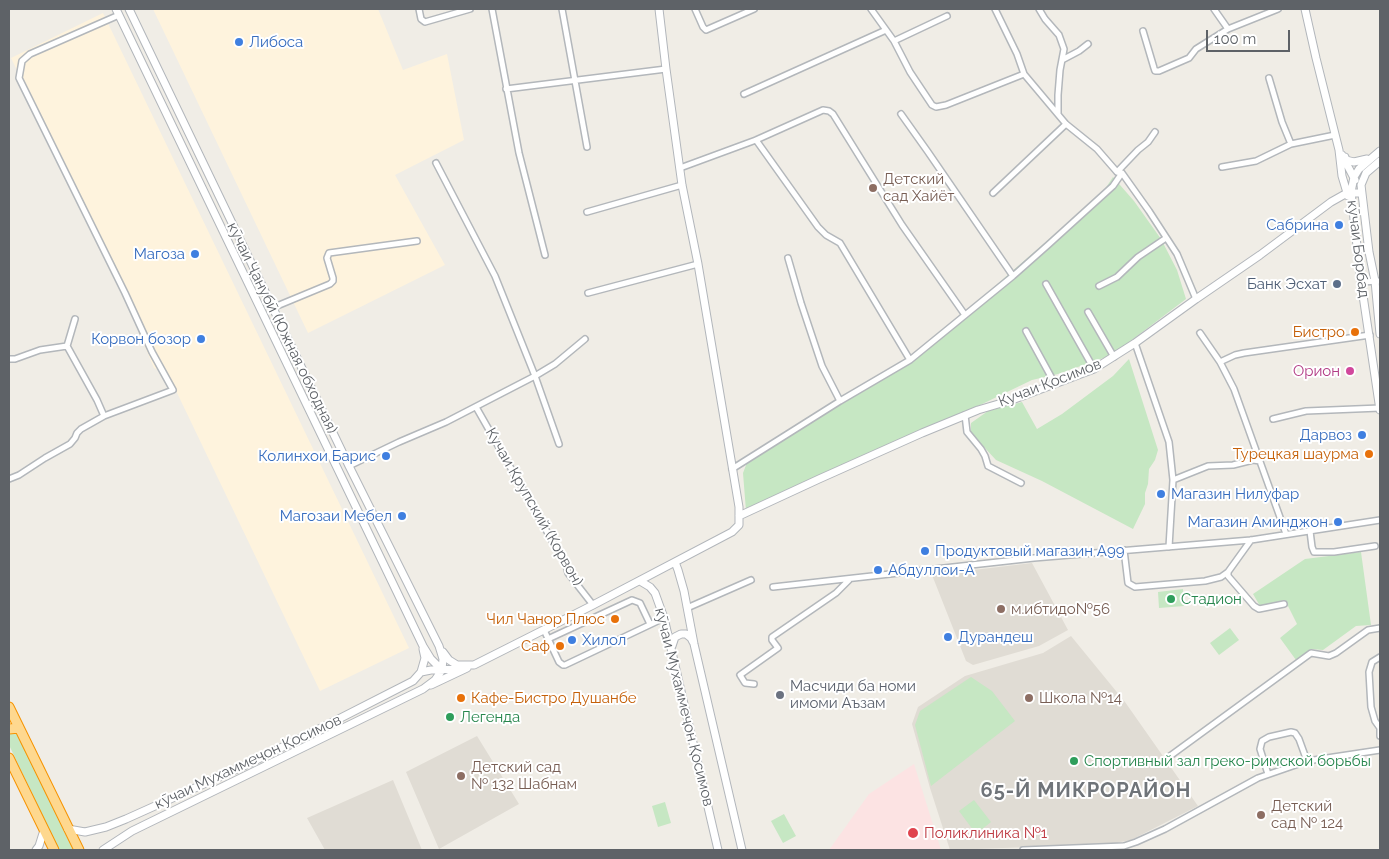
<!DOCTYPE html>
<html>
<head>
<meta charset="utf-8">
<style>
  body { margin:0 }
  #map { position:relative; width:1389px; height:859px; overflow:hidden; background:#f0ede6; font-family:Raleway,sans-serif }
  canvas { display:block }
  .frame { position:absolute; inset:0; border:10px solid #5e6267; pointer-events:none }
  .scale { position:absolute; left:1206px; top:30px; width:84px; height:22px; box-sizing:border-box; border:2px solid #5e6267; border-top:0; padding-left:6px; font-size:15px; line-height:18px; white-space:nowrap; color:#5e6267; -webkit-text-stroke:4px #fff; paint-order:stroke }
</style>
</head>
<body>
<div id="map">
<canvas width="1389" height="859"></canvas>
<div class="frame"></div>
<div class="scale">100 m</div>
</div>
<script>
const context = document.querySelector('canvas').getContext('2d');
context.lineJoin = 'round';
function fillPath(path, color) { context.fillStyle = color; context.fill(path, 'evenodd'); }
const poly = rows => new Path2D(rows.map(r => 'M' + r).join(''));
function trace(path, color, width, dash) { context.strokeStyle = color; context.lineWidth = width; context.lineCap = dash ? 'butt' : 'round'; context.setLineDash(dash || []); context.stroke(path); }
function drawText(font, color, halo, rows, align = 'center') {
  context.font = font + ' Raleway,sans-serif'; context.lineWidth = 4; context.setLineDash([]); context.textBaseline = 'middle'; context.strokeStyle = halo; context.fillStyle = color; for (const [text, x, y, turn = 0] of rows) {
    context.save(); context.translate(x, y); context.rotate((+turn || 0) * Math.PI / 180); context.textAlign = isNaN(turn) ? turn : align; if (halo) context.strokeText(text, 0, 0); context.fillText(text, 0, 0); context.restore();
  }
}
fillPath(poly([
  [153,9,378,9,403,70,447,54,464,140,395,175,445,265,308,333],
  [103,13,409,648,320,691,168,374,154,368,110,265,43,123,11,58]
]), '#fef3dd');
fillPath(poly([
  [1032,563,1068,630,1039,646,973,665,966,661,932,575],
  [1071,636,1125,702,1198,806,1131,840,1110,844,950,850,930,788,912,724,918,707,965,676,1043,653],
  [477,736,519,804,439,849,406,772],
  [393,780,422,850,325,850,307,818]
]), '#e0dcd4');
fillPath(poly([
  [914,764,941,850,829,850,869,794]
]), '#fce3e3');
fillPath(poly([
  [1113,177,1134,201,1161,239,1177,270,1186,299,1112,355,1058,374,1032,380,922,433,746,511,743,473,748,460,908,362,1103,192],
  [1129,359,1158,450,1155,460,1149,469,1148,484,1145,493,1145,504,1133,529,1042,481,996,460,971,433,971,423,988,411,1022,402,1037,429,1062,414,1113,376],
  [1361,552,1371,625,1356,626,1323,650,1311,649,1296,660,1280,638,1297,624,1285,600,1260,606,1253,594,1305,559],
  [1183,589,1184,606,1159,608,1158,592],
  [1230,628,1239,640,1219,655,1210,643],
  [971,677,992,691,1015,721,931,786,915,725,920,711],
  [9,732,15,733,19,736,72,848,72,850,59,850,9,745],
  [974,800,991,822,976,834,959,811],
  [665,802,671,823,658,827,652,806],
  [784,814,796,836,783,843,771,821]
]), '#c6e7c3');
const street = poly([
  [419,9,421,19,425,22,470,9],
  [492,9,519,153,545,255],
  [562,9,587,147],
  [695,9,703,27,706,30,754,9],
  [871,9,894,41,910,72,932,105,936,107,946,105,1024,74],
  [995,9,1017,54,1024,74,1066,124,1097,149,1117,172,1122,173,1149,211,1177,254,1196,299],
  [1039,9,1045,19,1059,35,1064,49,1060,70,1058,95,1058,114],
  [1214,9,1228,29],
  [1143,31,1154,68,1155,71,1159,71,1189,58,1196,49,1228,29,1278,9],
  [894,41,947,16],
  [1062,60,1079,51,1088,44],
  [1269,78,1282,122,1291,144],
  [506,89,666,69],
  [744,94,886,30],
  [901,114,928,152,1013,276],
  [756,140,818,227,826,235,840,243,910,360],
  [436,163,495,276,535,376,559,444],
  [1222,167,1256,161,1291,144,1335,135],
  [680,168,756,140,823,110,829,111,833,114,902,225,965,315],
  [1117,172,1138,150,1148,142,1155,132],
  [993,193,1066,124],
  [587,212,682,185],
  [788,258,801,303,822,366,840,401],
  [1361,282,1380,281],
  [1046,284,1094,369],
  [1099,286,1117,277,1138,257,1166,238],
  [588,293,698,264],
  [272,308,330,284,333,281,333,278,327,258,329,253,417,241],
  [1088,312,1114,357],
  [75,319,67,346,97,400,104,416],
  [1026,331,1055,384],
  [1200,333,1220,362,1234,389,1286,534],
  [1135,343,1169,442,1173,480,1208,466,1233,465,1253,460,1260,461],
  [9,359,15,359,40,350,67,346],
  [1220,362,1235,355,1244,353,1370,335],
  [476,407,566,565,568,573,593,605],
  [965,415,967,432,981,449,985,456,988,466,1021,483],
  [1273,419,1306,411,1380,408],
  [349,466,399,442,446,422,535,376,555,364,585,339],
  [732,469,840,401,910,360,1013,276,1048,245,1113,186,1122,173],
  [9,479,19,475,45,458,70,444,75,438,77,433,81,429,104,416,173,390,152,352,125,293,19,78,22,61,30,54,119,15],
  [1310,531,1312,547,1314,552,1334,552,1375,546],
  [1251,540,1228,572,1228,576,1254,606,1259,609,1284,604],
  [1169,547,1173,480],
  [1124,550,1128,583,1135,587,1205,581,1221,577,1228,572],
  [773,587,1034,558,1251,540,1380,520],
  [687,608,751,580],
  [544,630,559,662,563,665,565,665,664,618],
  [548,639,632,600,640,603,650,624],
  [1380,657,1372,662,1369,672,1371,707,1375,721,1380,728,1380,736],
  [754,684,745,683,740,675,778,648,772,640,772,637,836,593,849,580],
  [1170,756,1311,653,1329,656,1336,653,1368,630,1380,628],
  [1268,774,1260,749,1262,741,1269,737,1291,732,1295,733,1299,739,1307,761],
  [1023,850,1124,846,1136,842,1165,829,1258,778,1307,761,1380,750]
]);
const secondary = poly([
  [116,9,423,646,431,659,442,670],
  [1305,9,1316,58,1339,150,1342,176,1348,196],
  [1380,151,1359,169,1354,177,1351,192,1361,282,1380,410],
  [1342,155,1355,180],
  [1345,157,1346,160,1354,162,1367,159],
  [1380,161,1366,173,1361,185,1369,252,1375,281,1380,334],
  [739,516,819,479,922,433,978,410,1012,400,1094,369,1135,343,1196,299,1260,255,1331,202,1347,193,1362,193],
  [675,562,678,570,684,591,694,644,742,850],
  [640,581,650,587,655,593,664,618,718,850],
  [672,646,675,637,681,634,686,634,691,638,693,642],
  [443,652,449,660,457,665,474,665,593,605,732,532,739,525,739,507,698,264,682,185,666,69,659,9],
  [421,672,431,670,460,669],
  [431,685,467,668],
  [68,829,85,832,106,827,126,819,246,765,323,727,413,681,421,672,425,658,423,649],
  [36,850,39,846,44,830],
  [103,850,132,831,423,689,435,680,442,670,443,659,439,646,349,466,129,9]
]);
const highway = poly([
  [9,707,79,850],
  [9,729,19,728],
  [9,758,54,850]
]);
trace(street, '#b3b7bb', 8);
trace(secondary, '#b2b6bb', 9);
trace(highway, '#f69300', 11);
trace(street, '#fff', 5);
trace(secondary, '#fff', 7);
trace(highway, '#fed88f', 9);
for (const [x, y, r, color] of [
  [239,42,5,"#3f7fe0"],
  [873,188,5,"#8d6e63"],
  [1339,225,5,"#3f7fe0"],
  [195,254,5,"#3f7fe0"],
  [1337,284,5,"#5c6f8a"],
  [1355,332,5,"#e8710a"],
  [201,339,5,"#3f7fe0"],
  [1350,371,5,"#d1479c"],
  [1362,435,5,"#3f7fe0"],
  [1369,454,5,"#e8710a"],
  [386,456,5,"#3f7fe0"],
  [1161,494,5,"#3f7fe0"],
  [402,516,5,"#3f7fe0"],
  [1338,522,5,"#3f7fe0"],
  [925,551,5,"#3f7fe0"],
  [878,570,5,"#3f7fe0"],
  [1171,599,5,"#2e9e5b"],
  [1001,609,5,"#8d6e63"],
  [615,619,5,"#e8710a"],
  [948,637,5,"#3f7fe0"],
  [572,640,5,"#3f7fe0"],
  [560,646,5,"#e8710a"],
  [780,695,5,"#6b7280"],
  [461,698,5,"#e8710a"],
  [1029,698,5,"#8d6e63"],
  [450,717,5,"#2e9e5b"],
  [1074,761,5,"#2e9e5b"],
  [461,776,5,"#8d6e63"],
  [1261,815,5,"#8d6e63"],
  [913,833,6,"#e0444e"]
]) { const dot = new Path2D(); dot.arc(x, y, r, 0, 2 * Math.PI); context.fillStyle = color; context.fill(dot); trace(dot, '#fff', 2); }
drawText('15px', '#366cbe', '#fff', [
  ["Либоса",249,42,"left"],
  ["Сабрина",1329,225],
  ["Магоза",185,254],
  ["Корвон бозор",191,339],
  ["Дарвоз",1352,435],
  ["Колинхои Барис",376,456],
  ["Магазин Нилуфар",1171,494,"left"],
  ["Магозаи Мебел",392,516],
  ["Магазин Аминджон",1328,522],
  ["Продуктовый магазин А99",935,551,"left"],
  ["Абдуллои-А",888,570,"left"],
  ["Дурандеш",958,637,"left"],
  ["Хилол",582,640,"left"]
], 'right');
drawText('15px', '#785e54', '#fff', [
  ["Детский",883,179],
  ["сад Хайёт",883,196],
  ["м.ибтидо№56",1011,609],
  ["Школа №14",1039,698],
  ["Детский сад",471,767],
  ["№ 132 Шабнам",471,784],
  ["Детский",1271,806],
  ["сад № 124",1271,823]
], 'left');
drawText('15px', '#5e6267', '#fff', [
  ["кӯчаи Борбад",1358,249,83],
  ["кӯчаи Ҷанубӣ (Южная обходная)",282,328,64],
  ["Кучаи Қосимов",1050,383,-21],
  ["Кучаи Крупский (Корвон)",534,507,60],
  ["кӯчаи Мухаммеҷон Қосимов",684,707,76],
  ["кӯчаи Мухаммеҷон Қосимов",248,762,-25]
]);
drawText('15px', '#4e5e75', '#fff', [
  ["Банк Эсхат",1327,284]
], 'right');
drawText('15px', '#c56008', '#fff', [
  ["Бистро",1345,332],
  ["Турецкая шаурма",1359,454],
  ["Чил Чанор Плюс",605,619],
  ["Саф",550,646],
  ["Кафе-Бистро Душанбе",471,698,"left"]
], 'right');
drawText('15px', '#b23c85', '#fff', [
  ["Орион",1340,371]
], 'right');
drawText('15px', '#27864d', '#fff', [
  ["Стадион",1181,599],
  ["Легенда",460,717],
  ["Спортивный зал греко-римской борьбы",1084,761]
], 'left');
drawText('15px', '#5b616d', '#fff', [
  ["Масчиди ба номи",790,686],
  ["имоми Аъзам",790,703]
], 'left');
drawText('15px', '#be3a42', '#fff', [
  ["Поликлиника №1",924,833]
], 'left');
context.letterSpacing = '1px';
drawText('bold 20px', '#6f7479', '#fff', [
  ["65-Й МИКРОРАЙОН",1086,791]
]);
context.letterSpacing = '0px';
</script>
</body>
</html>
